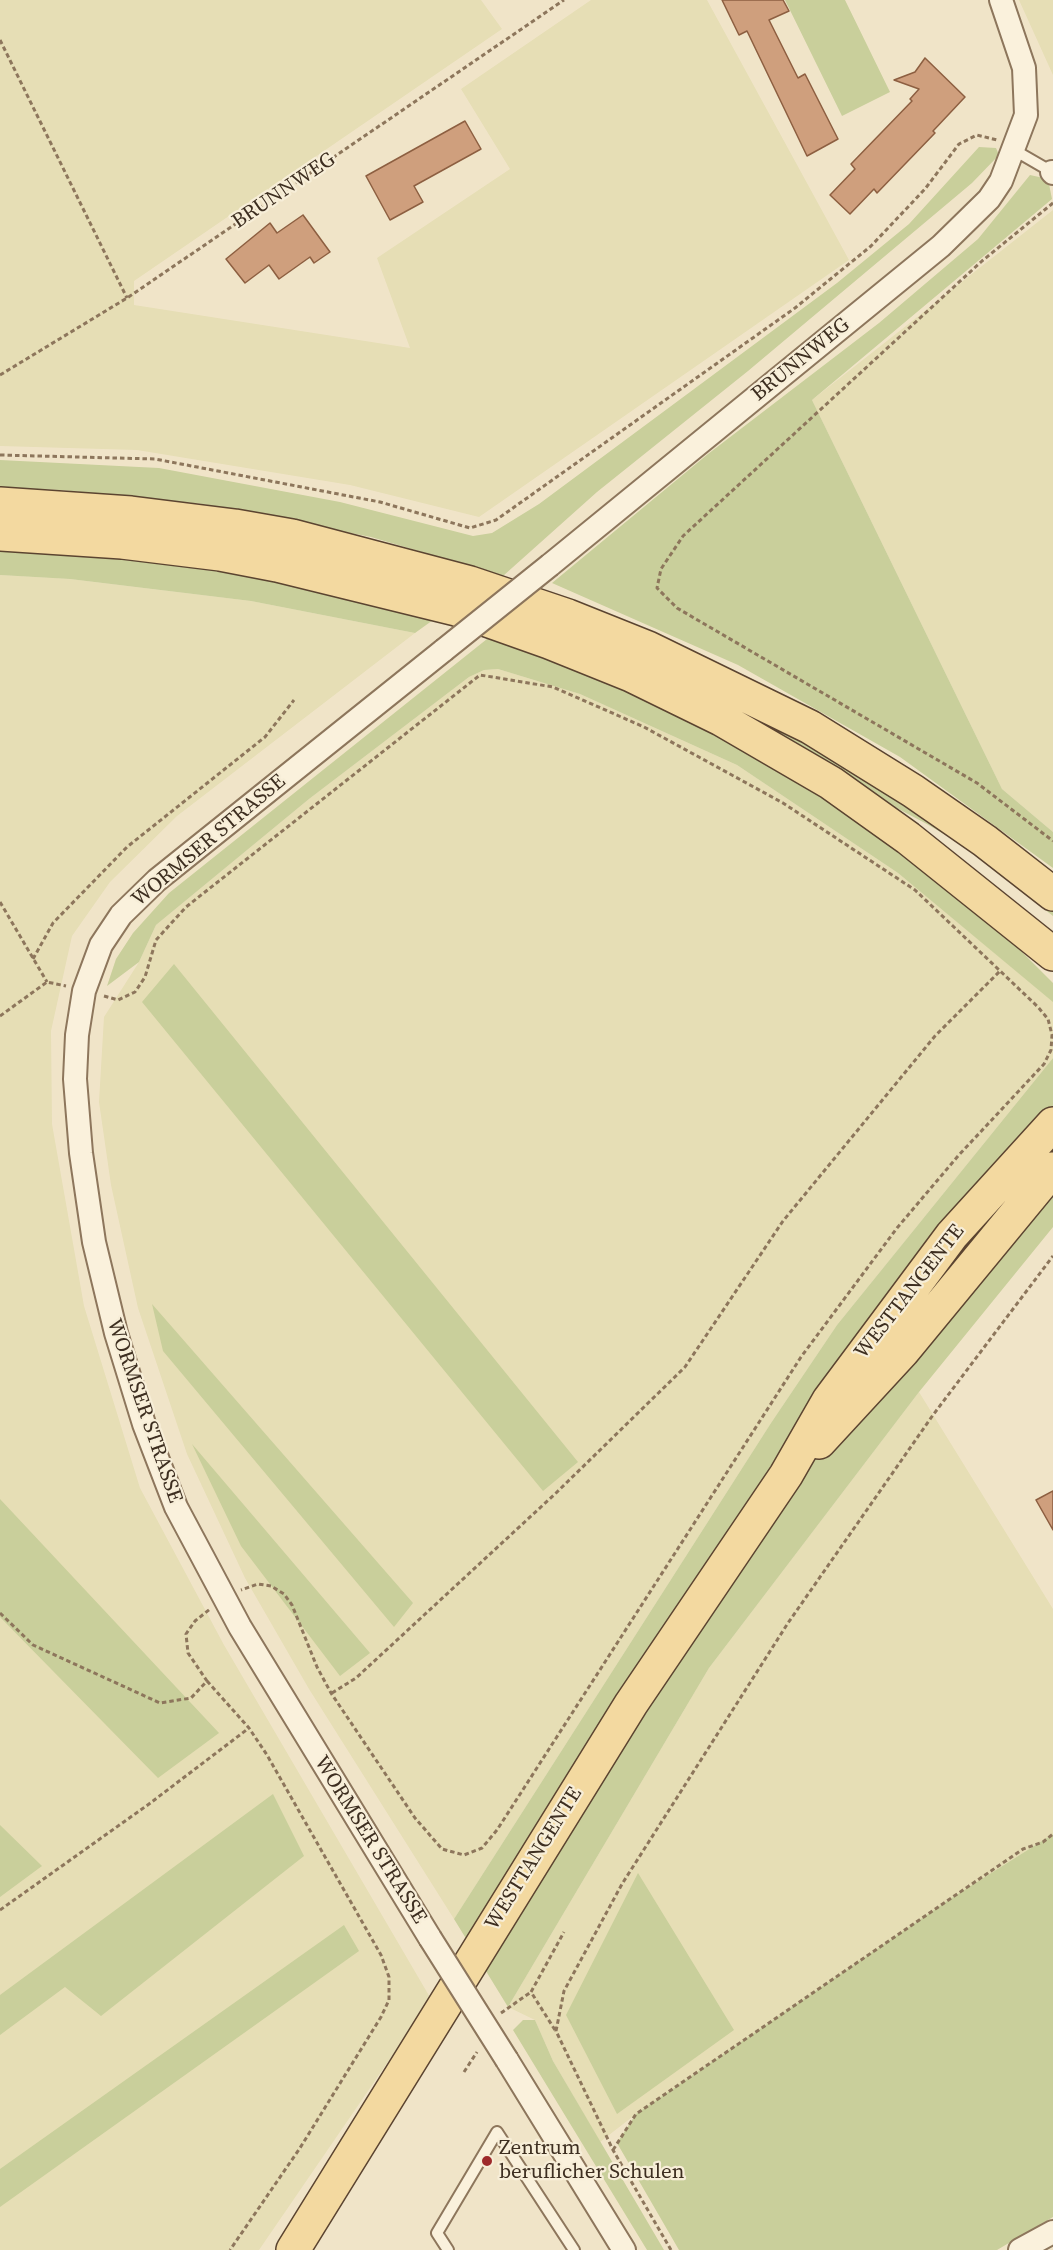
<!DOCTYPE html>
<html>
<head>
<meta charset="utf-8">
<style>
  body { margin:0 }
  canvas { display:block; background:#f0e4c8 }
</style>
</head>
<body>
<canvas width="1053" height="2250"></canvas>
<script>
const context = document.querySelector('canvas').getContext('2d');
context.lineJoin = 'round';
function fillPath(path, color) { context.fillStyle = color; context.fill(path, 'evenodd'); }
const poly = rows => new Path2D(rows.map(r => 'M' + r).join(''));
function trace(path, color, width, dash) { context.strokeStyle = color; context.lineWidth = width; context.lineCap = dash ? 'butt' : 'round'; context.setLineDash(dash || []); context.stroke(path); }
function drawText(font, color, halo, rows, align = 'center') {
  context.font = font + ' "Source Serif 4",serif'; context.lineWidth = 4.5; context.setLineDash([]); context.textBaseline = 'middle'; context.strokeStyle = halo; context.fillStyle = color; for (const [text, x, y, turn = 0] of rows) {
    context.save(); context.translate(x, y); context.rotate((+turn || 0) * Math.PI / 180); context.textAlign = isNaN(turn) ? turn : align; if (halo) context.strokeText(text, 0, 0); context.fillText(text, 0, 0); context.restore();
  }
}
fillPath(poly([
  [0,0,481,0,502,29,134,281,134,305,410,348,377,258,510,169,461,89,591,0,707,0,849,260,479,517,350,485,137,450,0,446],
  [1019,0,1053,0,1053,75],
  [1053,210,1053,832,1002,789,812,400],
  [0,575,70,579,251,601,415,633,177,816,110,882,72,936,51,1031,52,1124,84,1306,140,1488,224,1645,431,1999,259,2250,0,2250],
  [498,669,580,694,737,765,898,873,1053,1001,1053,1058,837,1325,771,1423,454,1919,309,1689,245,1578,187,1454,138,1308,111,1185,99,1102,104,1017,139,962,156,925,309,799,469,677,484,670],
  [919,1392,1053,1609,1053,1834,950,1899,636,2114,600,2142,553,2061,535,2020,508,2007,709,1668]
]), '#e6deb5');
fillPath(poly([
  [785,0,845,0,890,92,842,116],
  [979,147,996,148,999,155,972,183,748,371,597,492,503,576,371,537,203,504,61,490,0,488,0,460,159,468,340,502,473,536,492,533,539,504,837,283,909,224],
  [1030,175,1048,179,1052,199,812,400,1002,789,1053,832,1053,868,900,757,738,665,552,583,708,454,879,323,978,239],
  [0,544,149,552,440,615,415,633,251,601,70,579,0,575],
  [524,611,787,730,895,795,1053,908,1053,916,961,844,925,823],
  [492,635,645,689,859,816,1015,945,1053,983,1053,1002,898,873,737,765,580,694,498,669,484,670,469,677,309,799,156,925,139,962,107,986,116,959,133,933,169,893],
  [174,964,578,1462,543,1491,142,1002],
  [1053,1058,1053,1227,919,1392,709,1668,508,2007,454,1919,771,1423,837,1325],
  [152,1304,413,1603,394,1627,163,1351],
  [192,1444,370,1653,340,1676,241,1546],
  [0,1499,219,1733,158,1778,0,1617],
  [273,1794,304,1856,101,2016,65,1987,0,2035,0,1995],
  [0,1825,42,1866,0,1897],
  [1053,1834,1053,2217,997,2250,679,2250,617,2143,636,2114,950,1899],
  [638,1873,734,2030,617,2114,566,2015],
  [344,1925,359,1951,0,2207,0,2169],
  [523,2020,535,2020,553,2061,664,2250,647,2250,513,2030]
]), '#c9cf9b');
const building = poly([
  [722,0,783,0,789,11,769,20,798,78,805,74,838,139,807,156,747,31,739,35,722,0],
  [925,58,965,97,933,131,935,133,877,193,874,189,850,214,830,195,855,169,851,164,912,101,910,99,919,89,894,80,915,72,925,58],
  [465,121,481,149,414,186,423,202,390,220,366,176,465,121],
  [303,215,330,252,314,263,310,257,279,279,269,265,245,283,226,259,270,223,277,233,303,215],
  [1053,1491,1053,1530,1036,1500,1053,1491]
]);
fillPath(building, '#cf9f7d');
trace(building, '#8d5f41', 1.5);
const lane = poly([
  [1014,150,1052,172],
  [448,2250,437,2233,497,2132,574,2250]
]);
const street = poly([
  [1052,172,1053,173],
  [550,565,941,246,989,199,1001,181,1026,115,1024,68,1001,0],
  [430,1938,240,1627,176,1507,144,1424,116,1333,94,1242,81,1153,75,1079,77,1035,84,991,101,945,121,915,157,880,444,650],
  [507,2060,624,2250],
  [1020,2250,1053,2232]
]);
const primary = poly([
  [0,504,131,513,235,526,292,536,470,583,568,616,648,648,810,727,913,791,985,841,1053,894],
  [0,534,122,542,220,554,277,565,456,609,549,642,631,675,721,719,831,783,908,838,1053,954],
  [819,1442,903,1351,1053,1169],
  [293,2250,631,1704,786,1475,829,1400,952,1235,1053,1124]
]);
trace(lane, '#8d765c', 14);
trace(street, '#8d765c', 26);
trace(primary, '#5b4430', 36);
trace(poly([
  [0,40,127,298],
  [1053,203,982,261,683,536,661,569,657,588,677,608,977,783,1053,841],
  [0,375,127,298,564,0],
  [0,455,155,459,380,502,470,528,496,520,795,308,871,246,925,189,959,144,977,135,997,140],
  [0,902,47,982],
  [33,959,53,923,127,847,265,737,294,700],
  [104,996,118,1000,135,992,145,977,156,940,186,907,480,675,553,687,644,727,783,803,915,890,1038,1007,1048,1019,1052,1035,1051,1050,1044,1064,958,1156,897,1228,801,1357,497,1830,482,1848,464,1855,442,1849,415,1818,331,1693,317,1667,292,1605,284,1594,271,1586,258,1584,241,1590],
  [0,1016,47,982,66,986],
  [0,1613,33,1645,160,1703,191,1698,207,1681,188,1653,186,1634,195,1621,210,1609],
  [207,1681,249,1728,267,1755,381,1955,389,1977,389,2000,381,2017,300,2148,230,2250],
  [332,1693,356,1678,556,1493,685,1367,783,1221,935,1036,1000,971],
  [0,1910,149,1804,249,1728],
  [501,2013,531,1992],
  [555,2030,531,1992,564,1932],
  [464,2072,477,2052],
  [613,2150,636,2114,1023,1849,1043,1842,1053,1834],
  [671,2250,613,2150,556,2031,564,1991,622,1884,788,1623,933,1415,1053,1256]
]), '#8d765c', 3, [4.5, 3]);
trace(lane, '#faf1dc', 10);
trace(street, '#faf1dc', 22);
trace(primary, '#f3d9a0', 33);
const streetBridge = poly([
  [444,650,550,565],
  [430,1938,507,2060]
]);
trace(streetBridge, '#8d765c', 26, []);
trace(streetBridge, '#faf1dc', 22);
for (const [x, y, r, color] of [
  [487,2161,6,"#9e2a2b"]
]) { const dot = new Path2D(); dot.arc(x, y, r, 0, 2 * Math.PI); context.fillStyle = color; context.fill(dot); trace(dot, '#f7eed8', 2); }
drawText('21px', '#3d2e20', '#f7eed8', [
  ["BRUNNWEG",284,191,-34],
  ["BRUNNWEG",801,360,-39],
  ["WORMSER STRASSE",209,841,-40],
  ["WESTTANGENTE",910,1292,-52],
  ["WORMSER STRASSE",144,1411,71],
  ["WORMSER STRASSE",370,1840,58],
  ["WESTTANGENTE",534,1859,-58]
]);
drawText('21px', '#3d2e20', '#f7eed8', [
  ["Zentrum",499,2149],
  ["beruflicher Schulen",499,2173]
], 'left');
</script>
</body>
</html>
